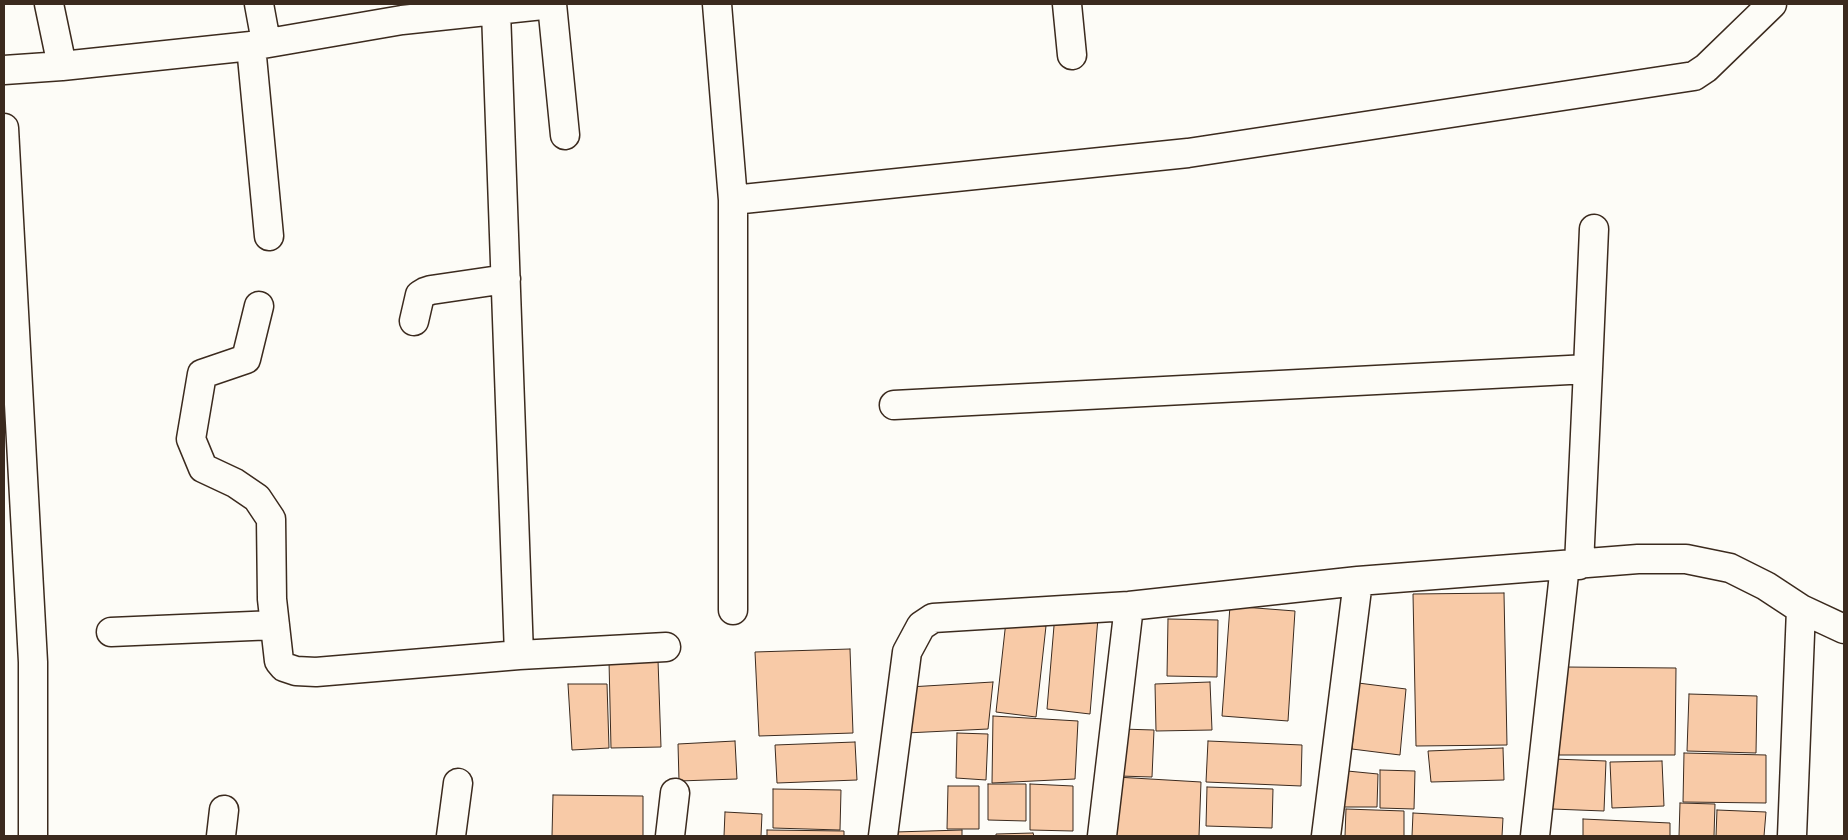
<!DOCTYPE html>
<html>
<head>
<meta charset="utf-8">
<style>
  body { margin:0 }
  #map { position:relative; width:1848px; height:840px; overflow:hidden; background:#fdfcf7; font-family:"Gochi Hand",sans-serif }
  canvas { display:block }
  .frame { position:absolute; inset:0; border:5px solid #3b2a1e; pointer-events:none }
</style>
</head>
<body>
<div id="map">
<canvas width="1848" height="840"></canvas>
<div class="frame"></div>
</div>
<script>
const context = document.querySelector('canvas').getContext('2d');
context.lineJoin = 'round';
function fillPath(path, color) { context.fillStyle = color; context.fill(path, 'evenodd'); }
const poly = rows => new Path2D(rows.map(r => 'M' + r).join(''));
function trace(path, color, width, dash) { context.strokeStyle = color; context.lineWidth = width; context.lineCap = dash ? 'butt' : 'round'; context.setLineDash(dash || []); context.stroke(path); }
const building = poly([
  [1504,593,1507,745,1416,746,1413,594,1504,593],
  [1230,606,1295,611,1288,721,1222,716,1230,606],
  [1055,614,1098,618,1090,714,1047,709,1055,614],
  [1168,619,1218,620,1217,677,1167,676,1168,619],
  [1006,621,1046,626,1036,717,996,712,1006,621],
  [850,649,853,733,759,736,755,652,850,649],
  [658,660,661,747,611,748,609,661,658,660],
  [1564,667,1676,668,1675,755,1559,755,1564,667],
  [993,682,988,729,906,733,909,687,993,682],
  [1210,682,1212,730,1156,731,1155,684,1210,682],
  [1358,683,1406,689,1400,755,1352,749,1358,683],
  [568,684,607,684,609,748,572,750,568,684],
  [1689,694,1757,696,1756,753,1687,751,1689,694],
  [993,716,1078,721,1075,779,992,783,993,716],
  [1121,729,1154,730,1152,777,1119,776,1121,729],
  [957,733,988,734,986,780,956,778,957,733],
  [735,741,737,779,679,781,678,744,735,741],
  [1208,741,1302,745,1301,786,1206,782,1208,741],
  [855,742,857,780,777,783,775,745,855,742],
  [1503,748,1504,780,1431,782,1428,751,1503,748],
  [1684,753,1766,755,1766,803,1683,802,1684,753],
  [1554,759,1606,761,1604,811,1552,809,1554,759],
  [1662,761,1664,806,1612,808,1610,762,1662,761],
  [1337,770,1378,774,1377,807,1333,807,1337,770],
  [1380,770,1415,771,1414,809,1380,808,1380,770],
  [1116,777,1201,782,1199,836,1112,836,1116,777],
  [988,784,1026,784,1026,821,988,820,988,784],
  [1030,784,1073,786,1073,831,1030,830,1030,784],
  [948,786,979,786,979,829,947,829,948,786],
  [1207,787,1273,789,1272,828,1206,826,1207,787],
  [773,789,841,790,840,830,773,828,773,789],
  [553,795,643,796,643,836,552,836,553,795],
  [1680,803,1715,804,1714,836,1679,836,1680,803],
  [1346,809,1404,811,1404,836,1345,836,1346,809],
  [1717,810,1766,812,1764,836,1716,836,1717,810],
  [725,812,762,814,761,836,724,836,725,812],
  [1413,813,1503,818,1502,836,1412,836,1413,813],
  [1583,819,1670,823,1670,836,1583,836,1583,819],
  [767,830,844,831,844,836,767,836,767,830],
  [962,830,962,836,895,836,895,832,962,830],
  [1033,833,1034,836,996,836,996,834,1033,833]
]);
fillPath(building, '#f8caa7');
trace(building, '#3b2a1e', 1);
const minor = poly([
  [49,4,62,66],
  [259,4,266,42],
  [552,4,565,135],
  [717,4,733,200,733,610],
  [1067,4,1072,55],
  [496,11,519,655],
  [251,46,269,236],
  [4,70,62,66,251,46,402,20,552,4],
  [4,128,33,662,33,836],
  [733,200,1188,153,1694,76,1706,68,1772,4],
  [259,306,246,359,202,374,191,439,203,468,235,483,257,498,271,519,272,599,279,661,284,667,296,671,316,672,519,655,666,647],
  [414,321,420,295,425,292,431,290,506,279],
  [1588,369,1594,229],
  [894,405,1588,369,1579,565],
  [111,632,275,625],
  [221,836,224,810],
  [451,836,458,783],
  [670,836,675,793],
  [883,836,907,652,921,626,933,618,1129,606,1358,581,1638,559,1686,559,1730,568,1766,586,1801,609,1844,629],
  [1102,836,1129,606],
  [1326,836,1358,581],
  [1535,836,1565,565],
  [1792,836,1801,609]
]);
trace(minor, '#3b2a1e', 31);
trace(minor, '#fdfcf7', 28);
</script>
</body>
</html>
